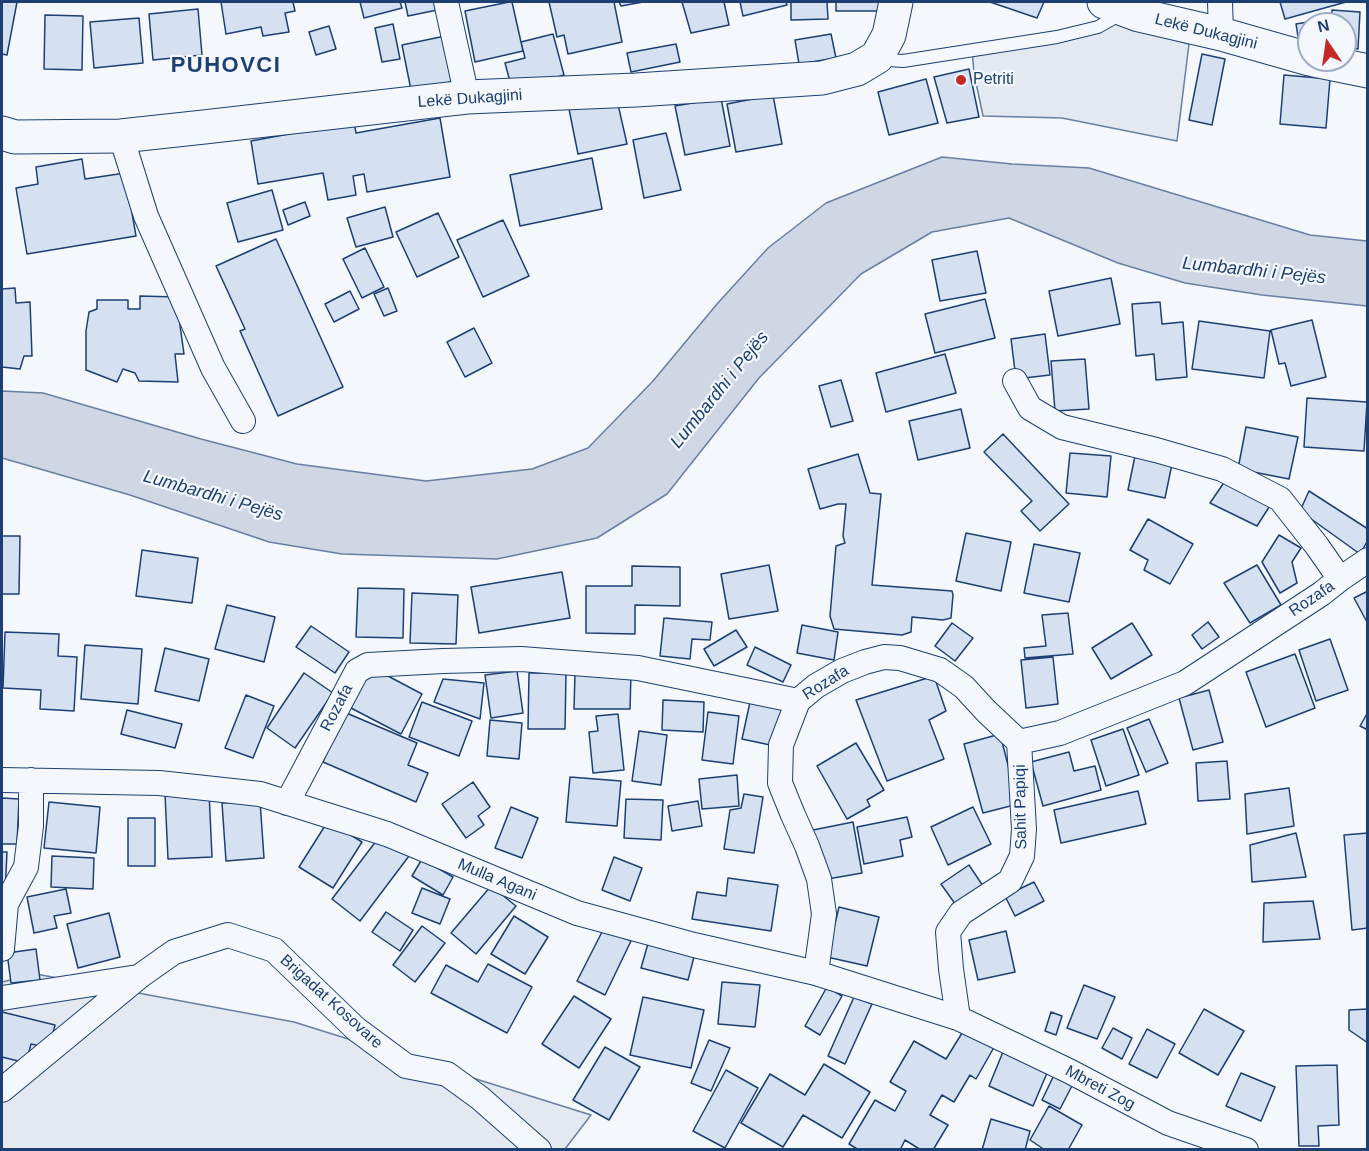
<!DOCTYPE html>
<html>
<head>
<meta charset="utf-8">
<style>
  body { margin:0 }
  #map { position:relative; width:1369px; height:1151px; overflow:hidden; background:#f4f7fb; font-family:Helvetica,sans-serif }
  canvas { display:block }
  .frame { position:absolute; inset:0; border:3px solid #1d3f73; pointer-events:none }
  .north { position:absolute; left:1297px; top:12px; width:60px; height:60px; box-sizing:border-box; background:#f4f7fb; border:2px solid #9eadc5; border-radius:50%; rotate:347deg; font-size:16px; font-weight:700; line-height:24px; text-align:center; color:#1d3f73 }
  .north::after { content:''; display:block; margin:auto; width:21px; height:27px; background:#c62828; clip-path:polygon(50% 0,100% 100%,50% 72%,0 100%) }
</style>
</head>
<body>
<div id="map">
<canvas width="1369" height="1151"></canvas>
<div class="frame"></div>
<div class="north">N</div>
</div>
<script>
const context = document.querySelector('canvas').getContext('2d');
context.lineJoin = 'round';
function fillPath(path, color) { context.fillStyle = color; context.fill(path, 'evenodd'); }
const poly = rows => new Path2D(rows.map(r => 'M' + r).join(''));
function trace(path, color, width, dash) { context.strokeStyle = color; context.lineWidth = width; context.lineCap = dash ? 'butt' : 'round'; context.setLineDash(dash || []); context.stroke(path); }
function drawText(font, color, halo, rows, align = 'center') {
  context.font = font + ' Helvetica,sans-serif'; context.lineWidth = 4.5; context.setLineDash([]); context.textBaseline = 'middle'; context.strokeStyle = halo; context.fillStyle = color; for (const [text, x, y, turn = 0] of rows) {
    context.save(); context.translate(x, y); context.rotate((+turn || 0) * Math.PI / 180); context.textAlign = isNaN(turn) ? turn : align; if (halo) context.strokeText(text, 0, 0); context.fillText(text, 0, 0); context.restore();
  }
}
const green = poly([
  [1110,20,1189,44,1177,141,1062,118,983,116,974,73,972,50,1110,20],
  [36,974,294,1022,591,1115,565,1149,2,1149,2,982,36,974]
]);
fillPath(green, '#e3e9f0');
trace(green, '#687fa3', 1.5);
const water = poly([
  [942,157,1012,164,1089,168,1310,235,1367,241,1367,306,1262,295,1185,283,1118,263,1009,218,932,232,861,274,759,378,667,494,597,538,497,559,342,554,269,542,130,495,2,458,2,391,43,393,201,439,297,464,426,481,532,469,588,448,653,381,717,304,768,248,826,203,942,157]
]);
fillPath(water, '#cfd7e4');
trace(water, '#687fa3', 1.5);
const building = poly([
  [2,2,17,2,7,55,2,54,2,2],
  [221,2,293,2,295,11,285,13,289,32,263,36,261,27,226,34,221,2],
  [360,2,400,2,402,8,364,18,360,2],
  [405,2,445,2,447,8,408,16,405,2],
  [509,2,512,2,523,51,475,62,465,11,509,2],
  [549,2,614,2,622,42,568,54,564,35,557,37,549,2],
  [619,2,643,2,621,6,619,2],
  [682,2,724,2,729,25,691,33,682,2],
  [740,2,786,2,787,5,743,16,740,2],
  [791,2,827,2,828,19,791,20,791,2],
  [836,2,886,2,886,11,836,11,836,2],
  [990,2,1044,2,1037,18,990,2],
  [1280,2,1346,2,1285,19,1280,2],
  [198,9,202,55,153,60,149,14,198,9],
  [1332,10,1360,12,1358,49,1345,48,1345,24,1331,24,1332,10],
  [45,15,83,16,82,70,44,69,45,15],
  [139,18,143,63,94,68,90,22,139,18],
  [1320,20,1321,24,1309,24,1309,41,1299,43,1296,24,1320,20],
  [393,24,400,59,382,62,375,28,393,24],
  [329,26,336,49,316,55,309,32,329,26],
  [553,34,564,75,512,89,505,63,525,58,521,42,553,34],
  [831,34,836,58,799,64,795,40,831,34],
  [450,35,460,80,411,90,402,45,450,35],
  [676,44,680,62,631,72,627,53,676,44],
  [1202,54,1225,59,1212,125,1189,120,1202,54],
  [969,69,979,117,947,123,934,77,969,69],
  [1284,75,1330,79,1326,128,1280,124,1284,75],
  [926,79,938,123,889,135,878,92,926,79],
  [773,95,782,144,736,152,727,104,773,95],
  [721,98,730,146,685,155,675,106,721,98],
  [617,100,627,144,578,154,569,109,617,100],
  [440,118,450,177,367,192,364,174,353,176,356,195,328,200,323,173,258,184,251,141,354,122,356,133,440,118],
  [666,133,681,190,644,198,633,140,666,133],
  [592,158,602,209,520,226,510,175,592,158],
  [82,159,85,179,125,173,136,236,27,254,16,188,38,184,36,167,82,159],
  [272,190,283,230,238,242,227,203,272,190],
  [305,202,310,216,288,225,283,210,305,202],
  [385,207,393,237,356,247,347,218,385,207],
  [438,213,459,257,417,277,396,232,438,213],
  [503,220,529,276,483,297,457,240,503,220],
  [276,239,343,387,278,416,240,331,245,329,216,266,276,239],
  [365,248,384,287,362,298,343,259,365,248],
  [977,251,986,293,940,301,932,260,977,251],
  [1111,278,1120,324,1058,336,1049,291,1111,278],
  [15,288,16,303,30,302,32,356,24,356,20,369,2,367,2,289,15,288],
  [388,288,397,311,384,316,374,294,388,288],
  [350,291,359,309,334,322,325,304,350,291],
  [140,296,176,297,184,354,175,354,178,382,139,381,135,373,123,369,117,382,86,370,86,331,89,312,97,309,97,300,128,300,128,309,140,309,140,296],
  [985,299,995,338,935,353,925,314,985,299],
  [1160,302,1162,324,1183,322,1187,377,1156,380,1154,354,1136,356,1132,304,1160,302],
  [1312,320,1326,377,1291,386,1285,363,1279,364,1271,330,1312,320],
  [1199,321,1270,331,1264,378,1192,369,1199,321],
  [474,328,492,363,465,377,447,342,474,328],
  [1045,334,1050,375,1016,379,1011,339,1045,334],
  [945,354,956,393,886,412,876,373,945,354],
  [1085,359,1089,409,1055,411,1051,361,1085,359],
  [841,380,853,421,831,427,819,386,841,380],
  [1307,398,1367,402,1364,451,1304,447,1307,398],
  [961,409,970,448,918,460,909,421,961,409],
  [1246,427,1298,437,1289,479,1238,469,1246,427],
  [1003,434,1069,504,1040,531,1021,511,1032,501,984,452,1003,434],
  [1070,453,1111,456,1107,497,1066,493,1070,453],
  [858,454,870,493,881,494,872,585,952,591,953,595,951,618,943,620,912,617,911,632,902,635,834,629,830,616,836,546,845,543,843,536,846,504,838,504,820,509,808,469,858,454],
  [1135,456,1172,464,1165,498,1128,490,1135,456],
  [1225,481,1271,504,1257,526,1210,503,1225,481],
  [1309,491,1368,529,1368,540,1360,554,1300,511,1309,491],
  [1148,519,1193,544,1170,584,1144,570,1148,560,1130,550,1148,519],
  [966,533,1011,542,1001,591,956,581,966,533],
  [1279,535,1301,548,1292,562,1297,583,1280,593,1262,562,1279,535],
  [2,536,20,536,19,594,2,594,2,536],
  [1034,544,1080,553,1069,602,1024,593,1034,544],
  [142,550,198,558,192,603,136,596,142,550],
  [769,565,778,611,729,619,721,574,769,565],
  [1257,565,1281,605,1250,623,1224,583,1257,565],
  [632,566,680,567,680,606,635,605,635,634,586,633,586,586,632,586,632,566],
  [562,572,570,618,479,633,471,587,562,572],
  [358,588,404,589,403,638,356,637,358,588],
  [1368,591,1368,624,1354,598,1368,591],
  [412,593,458,595,456,644,410,643,412,593],
  [227,605,275,617,264,662,215,649,227,605],
  [1068,613,1073,654,1025,658,1024,648,1046,646,1042,615,1068,613],
  [664,618,712,622,710,640,692,639,690,659,660,656,664,618],
  [1208,622,1219,637,1202,649,1192,635,1208,622],
  [952,623,973,638,955,661,935,646,952,623],
  [1132,623,1152,655,1111,679,1092,648,1132,623],
  [802,625,838,632,834,660,797,653,802,625],
  [311,626,349,652,335,673,296,647,311,626],
  [736,630,747,647,714,666,704,649,736,630],
  [5,632,59,634,58,656,77,657,74,711,40,709,41,690,3,688,5,632],
  [1330,639,1348,690,1316,701,1299,650,1330,639],
  [85,645,142,649,138,704,81,699,85,645],
  [755,647,791,665,783,682,747,665,755,647],
  [165,648,209,659,199,701,155,691,165,648],
  [1295,654,1315,708,1266,727,1246,672,1295,654],
  [1053,657,1058,704,1026,708,1021,660,1053,657],
  [371,667,422,694,401,734,349,707,371,667],
  [517,671,523,713,491,718,485,675,517,671],
  [304,673,333,693,295,748,267,728,304,673],
  [529,673,566,673,565,729,528,729,529,673],
  [575,673,631,673,630,709,574,709,575,673],
  [934,676,946,711,929,720,944,759,887,781,856,700,934,676],
  [443,679,484,683,480,719,434,702,443,679],
  [1209,690,1223,742,1193,750,1179,698,1209,690],
  [246,695,274,706,253,758,225,748,246,695],
  [663,700,704,702,703,732,662,730,663,700],
  [422,702,472,721,459,756,409,737,422,702],
  [750,702,782,708,775,746,742,739,750,702],
  [127,710,182,724,175,748,121,734,127,710],
  [344,712,417,743,408,765,428,773,416,802,323,762,344,712],
  [708,712,739,716,733,764,702,760,708,712],
  [1368,712,1368,730,1360,726,1368,712],
  [618,714,624,770,593,773,589,732,598,731,596,716,618,714],
  [1149,719,1168,763,1146,772,1127,728,1149,719],
  [490,720,522,723,519,759,487,756,490,720],
  [1123,729,1139,775,1106,786,1091,740,1123,729],
  [639,731,667,735,661,785,632,781,639,731],
  [1000,734,1018,804,983,813,964,744,1000,734],
  [856,743,884,790,867,800,870,806,847,819,817,766,856,743],
  [1069,752,1074,771,1095,766,1101,790,1043,806,1031,762,1069,752],
  [1227,761,1230,799,1198,801,1196,763,1227,761],
  [737,775,739,806,702,809,699,779,737,775],
  [570,777,621,781,617,826,566,822,570,777],
  [473,782,490,807,478,816,484,825,466,838,442,804,473,782],
  [1289,788,1294,826,1247,834,1245,794,1289,788],
  [1138,791,1146,824,1061,843,1054,810,1138,791],
  [209,792,212,857,168,859,165,794,209,792],
  [744,794,763,797,754,853,724,849,730,810,741,808,744,794],
  [2,798,19,799,17,844,2,844,2,798],
  [626,799,663,800,661,840,624,838,626,799],
  [260,801,264,858,226,861,222,803,260,801],
  [698,801,702,826,672,831,668,806,698,801],
  [49,802,100,807,96,853,44,848,49,802],
  [511,807,538,818,522,858,495,848,511,807],
  [973,807,991,844,948,865,931,827,973,807],
  [907,817,912,837,900,840,903,856,864,864,857,827,907,817],
  [128,818,155,818,155,866,128,866,128,818],
  [328,821,362,842,333,888,299,867,328,821],
  [853,822,862,873,822,880,813,830,853,822],
  [1296,833,1306,877,1252,882,1250,845,1296,833],
  [1368,833,1368,928,1352,930,1344,835,1368,833],
  [380,836,412,852,360,921,332,899,380,836],
  [2,852,7,852,5,894,2,894,2,852],
  [52,856,94,858,93,889,51,887,52,856],
  [614,857,642,868,630,901,602,890,614,857],
  [422,859,453,877,443,895,412,876,422,859],
  [969,865,985,889,958,908,941,884,969,865],
  [728,878,778,885,771,931,692,919,697,892,726,896,728,878],
  [1034,882,1044,901,1015,916,1005,896,1034,882],
  [491,886,516,906,476,954,451,933,491,886],
  [422,888,450,899,440,924,412,913,422,888],
  [66,889,71,913,54,916,57,928,34,933,27,897,66,889],
  [1313,901,1320,939,1263,942,1264,903,1313,901],
  [839,907,879,917,867,966,827,957,839,907],
  [386,912,413,930,400,951,372,932,386,912],
  [109,913,120,957,78,968,67,924,109,913],
  [514,916,548,937,525,974,491,954,514,916],
  [422,926,445,943,415,982,393,965,422,926],
  [604,928,631,941,605,995,577,981,604,928],
  [1006,931,1015,972,978,980,969,940,1006,931],
  [649,940,695,953,688,980,641,968,649,940],
  [36,949,40,980,11,983,7,953,36,949],
  [488,964,532,987,507,1033,431,993,446,965,478,982,488,964],
  [722,982,760,985,755,1027,718,1024,722,982],
  [1084,985,1115,997,1097,1039,1067,1028,1084,985],
  [827,987,842,996,820,1035,805,1026,827,987],
  [574,996,611,1019,579,1068,542,1044,574,996],
  [643,997,704,1010,691,1068,630,1055,643,997],
  [854,997,872,1004,845,1064,828,1056,854,997],
  [1204,1009,1244,1031,1218,1075,1179,1053,1204,1009],
  [1368,1009,1368,1043,1349,1030,1349,1010,1368,1009],
  [2,1012,55,1025,49,1048,31,1044,26,1063,2,1057,2,1012],
  [1051,1012,1062,1016,1056,1035,1045,1031,1051,1012],
  [967,1025,997,1042,976,1079,970,1075,954,1102,942,1095,930,1115,948,1125,933,1150,921,1150,905,1140,900,1150,859,1150,849,1144,875,1100,895,1111,906,1091,890,1082,914,1041,946,1059,967,1025],
  [1113,1028,1132,1038,1122,1059,1102,1048,1113,1028],
  [1147,1029,1175,1044,1157,1078,1129,1064,1147,1029],
  [709,1040,730,1048,711,1091,691,1083,709,1040],
  [605,1047,640,1067,609,1120,573,1100,605,1047],
  [1005,1047,1050,1066,1033,1106,989,1086,1005,1047],
  [824,1064,870,1092,842,1138,803,1115,783,1147,741,1123,770,1074,805,1095,824,1064],
  [1337,1065,1339,1125,1318,1126,1319,1146,1299,1146,1296,1066,1337,1065],
  [726,1070,758,1088,725,1148,693,1131,726,1070],
  [1056,1071,1075,1080,1060,1109,1042,1100,1056,1071],
  [1241,1073,1275,1087,1261,1121,1226,1106,1241,1073],
  [1049,1106,1082,1125,1068,1150,1045,1150,1030,1140,1049,1106],
  [991,1119,1030,1131,1025,1150,982,1150,991,1119]
]);
fillPath(building, '#d5e0f0');
trace(building, '#1d3f73', 1.5);
const lane = poly([
  [878,57,889,60,903,61,1057,37,1098,27,1121,14]
]);
const street = poly([
  [446,2,467,97],
  [1220,2,1221,34],
  [121,136,146,216,213,368,243,421],
  [1015,381,1030,408,1062,427,1156,450,1222,469,1280,499,1317,546,1340,579,1368,560],
  [798,701,781,745,780,783,793,815,807,846,819,879,824,914,816,973],
  [2,780,159,783,260,794,387,834,577,913,694,945,816,973,958,1018,1069,1071,1168,1123,1246,1150],
  [287,803,357,671,368,665,443,661,521,659,638,668,798,701,816,686,842,671,865,662,884,657,900,658,940,670,964,687,986,711,1019,742,1060,733,1185,683,1321,594,1340,579],
  [2,949,6,904,26,867,31,826,31,780],
  [2,998,138,977],
  [958,1018,951,969,948,932,961,913,1010,881,1022,856,1024,829,1019,742],
  [2,1090,140,976,174,952,228,935,274,950,356,1029,406,1066,447,1074,480,1098,539,1150]
]);
const secondary = poly([
  [1104,2,1139,15,1221,34,1309,59],
  [1314,60,1368,71],
  [2,133,15,137,121,136,204,127,467,97,636,90,822,78,857,69,877,57,889,35,896,2]
]);
trace(lane, '#1d3f73', 14);
trace(street, '#1d3f73', 26);
trace(secondary, '#1d3f73', 35);
trace(lane, '#f4f7fb', 12);
trace(street, '#f4f7fb', 24);
trace(secondary, '#f4f7fb', 33);
for (const [x, y, r, color] of [
  [961,80,6,"#c62828"]
]) { const dot = new Path2D(); dot.arc(x, y, r, 0, 2 * Math.PI); context.fillStyle = color; context.fill(dot); trace(dot, '#f4f7fb', 2); }
drawText('16px', '#1d3f73', '#f4f7fb', [
  ["Lekë Dukagjini",1206,32,14],
  ["Lekë Dukagjini",470,99,-4],
  ["Rozafa",1312,599,-34],
  ["Rozafa",826,683,-32],
  ["Rozafa",337,708,-62],
  ["Sahit Papiqi",1021,807,-91],
  ["Mulla Agani",497,880,23],
  ["Brigadat Kosovare",331,1002,42],
  ["Mbreti Zog",1100,1088,28]
]);
drawText('16px', '#1d3f73', '#f4f7fb', [
  ["Petriti",973,80]
], 'left');
drawText('italic 18px', '#1d3f73', '#f4f7fb', [
  ["Lumbardhi i Pejës",1254,271,6],
  ["Lumbardhi i Pejës",720,390,-51],
  ["Lumbardhi i Pejës",213,496,16]
]);
context.letterSpacing = '1.5px';
drawText('bold 22px', '#1d3f73', '#f4f7fb', [
  ["PUHOVCI",226,66]
]);
context.letterSpacing = '0px';
</script>
</body>
</html>
